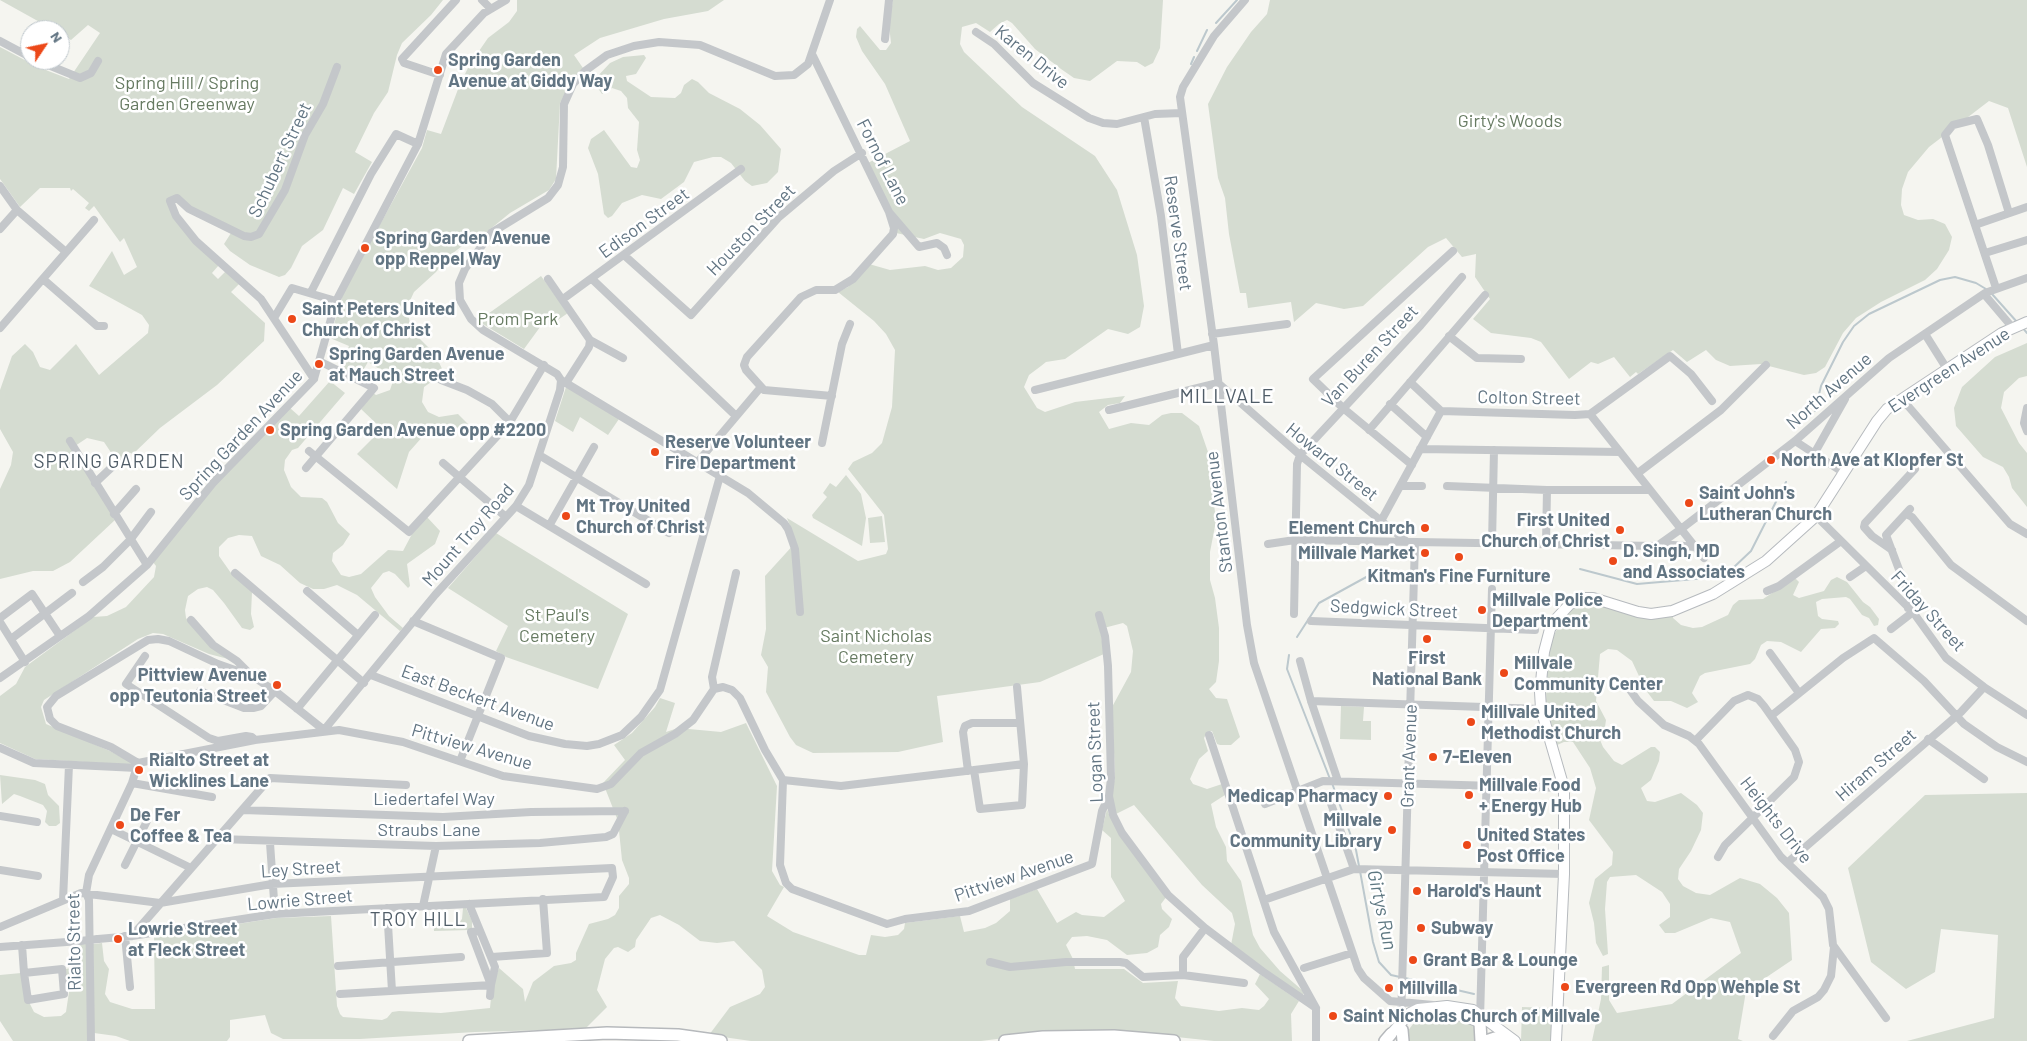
<!DOCTYPE html>
<html>
<head>
<meta charset="utf-8">
<style>
  body { margin:0 }
  #map { position:relative; width:2027px; height:1041px; overflow:hidden; background:#f5f5f0; font-family:Barlow,sans-serif }
  canvas { display:block }
  .north { position:absolute; left:20px; top:20px; width:50px; height:50px; box-sizing:border-box; background:#fff; border:1px solid #c0c8cd; border-radius:50%; rotate:56deg; font-size:14px; font-weight:700; line-height:20px; text-align:center; color:#627583 }
  .north::after { content:''; display:block; margin:auto; width:18px; height:22px; background:#ec4818; clip-path:polygon(50% 0,100% 100%,50% 72%,0 100%) }
</style>
</head>
<body>
<div id="map">
<canvas width="2027" height="1041"></canvas>
<div class="north">N</div>
</div>
<script>
const context = document.querySelector('canvas').getContext('2d');
context.lineJoin = 'round';
function fillPath(path, color) { context.fillStyle = color; context.fill(path, 'evenodd'); }
const poly = rows => new Path2D(rows.map(r => 'M' + r).join(''));
function trace(path, color, width, dash) { context.strokeStyle = color; context.lineWidth = width; context.lineCap = dash ? 'butt' : 'round'; context.setLineDash(dash || []); context.stroke(path); }
function drawText(font, color, halo, rows, align = 'center') {
  context.font = font + ' Barlow,sans-serif'; context.lineWidth = 5; context.setLineDash([]); context.textBaseline = 'middle'; context.strokeStyle = halo; context.fillStyle = color; for (const [text, x, y, turn = 0] of rows) {
    context.save(); context.translate(x, y); context.rotate((+turn || 0) * Math.PI / 180); context.textAlign = isNaN(turn) ? turn : align; if (halo) context.strokeText(text, 0, 0); context.fillText(text, 0, 0); context.restore();
  }
}
fillPath(poly([
  [0,0,443,0,431,15,402,43,397,55,388,92,374,113,355,152,372,162,354,194,343,188,323,230,302,246,291,268,285,275,279,277,250,265,230,251,224,244,231,233,174,201,175,210,219,265,212,273,218,279,226,271,240,283,231,292,265,323,264,341,217,385,160,428,133,454,128,452,118,463,104,442,87,438,72,448,115,520,70,562,53,571,33,571,0,579,0,489,11,465,13,452,0,429,0,390,12,356,25,344,33,352,40,367,50,370,76,344,99,375,148,333,149,325,142,315,89,286,112,251,124,275,137,267,124,238,120,242,94,206,89,211,85,208,89,203,73,189,71,191,70,188,40,188,20,207,0,179,0,47,38,67,69,79,100,33,88,25,71,40,60,34,60,30,54,30],
  [517,0,724,0,708,11,664,19,600,38,574,55,583,68,573,78,560,103,556,179,549,190,510,213,483,235,474,237,449,256,436,272,414,292,407,307,410,324,420,339,435,354,444,373,424,387,422,402,428,412,439,417,458,414,468,424,466,427,453,428,424,435,409,452,397,489,357,454,382,429,361,409,373,393,376,395,390,390,394,378,368,362,359,377,341,367,349,346,330,338,344,290,422,148,427,130,441,134,460,84,470,64,488,38,509,22,517,11],
  [893,0,1163,0,1160,48,1153,63,1145,67,1137,62,1117,61,1090,81,1074,78,1061,69,1035,49,1012,23,1007,20,999,24,990,32,976,23,962,27,960,44,964,52,1022,107,1095,156,1117,190,1137,255,1144,306,1140,327,1128,334,1108,329,1065,359,1046,362,1041,366,1029,375,1024,387,1037,408,1045,412,1075,402,1125,396,1120,403,1108,405,1099,412,1109,429,1131,423,1149,425,1162,415,1171,413,1182,413,1199,426,1208,452,1216,521,1210,552,1210,580,1215,598,1219,628,1219,661,1216,682,1209,689,1216,698,1227,699,1240,737,1231,745,1220,745,1217,744,1212,731,1207,732,1204,738,1208,751,1199,759,1190,779,1193,784,1207,789,1222,784,1225,795,1211,804,1216,827,1226,847,1227,861,1241,881,1253,935,1260,948,1280,971,1302,990,1304,993,1302,996,1231,945,1235,924,1232,913,1202,885,1134,805,1116,814,1112,796,1115,775,1112,707,1131,672,1133,651,1127,626,1123,623,1100,629,1104,654,1040,682,937,696,943,742,898,752,813,753,796,745,790,737,766,692,768,667,761,655,766,629,765,576,796,542,787,518,858,561,886,554,888,549,884,515,848,469,853,462,872,453,882,443,892,407,895,350,886,334,874,321,838,292,848,287,869,264,890,270,925,266,938,270,951,268,963,257,964,245,961,239,940,233,924,239,896,233,864,165,910,141,885,84,862,51,856,37,857,29,860,26,880,50,886,50,891,43,889,25],
  [1270,0,2027,0,2027,167,2008,108,1989,101,1929,147,1908,172,1902,189,1901,205,1904,215,1918,220,1933,219,1945,224,1952,237,1949,250,1937,269,1925,280,1881,302,1856,318,1843,333,1825,367,1816,373,1804,375,1761,364,1730,366,1716,360,1706,350,1687,362,1673,350,1638,374,1636,372,1630,377,1614,357,1598,364,1591,362,1569,379,1541,342,1531,338,1491,333,1473,319,1490,299,1475,277,1476,254,1462,257,1446,238,1428,247,1363,306,1344,309,1316,303,1294,322,1291,302,1248,308,1246,293,1240,293,1229,234,1225,198,1218,178,1208,104,1227,67,1251,32,1267,14],
  [644,55,646,58,636,74,626,76,627,81,651,97,675,98,681,93,684,85,692,79,698,82,709,93,740,109,760,125,781,149,778,172,767,183,752,186,745,181,731,163,721,157,713,157,694,162,684,182,661,199,642,195,622,203,612,216,608,218,604,214,598,174,588,148,591,139,604,130,631,167,637,168,640,160,637,150,639,122,628,108,627,98,621,91,612,88,602,94,595,84,596,78,610,63,623,57],
  [541,276,568,313,549,326,543,323,524,349,478,321],
  [2027,343,2027,376,2019,378,2004,392,2001,408,2019,443,2027,453,2027,507,2012,488,2009,477,2003,467,1983,457,1956,426,1954,408,1962,387,1995,357],
  [330,381,345,393,298,448,292,450,285,460,284,470,291,487,301,497,322,498,327,502,338,523,350,534,343,545,333,553,332,561,341,575,349,577,361,574,388,550,403,551,412,534,427,517,440,531,435,544,407,564,410,586,408,588,395,574,389,571,383,573,371,588,375,597,389,616,403,628,400,631,357,595,337,585,324,589,313,589,300,583,280,565,261,556,252,536,239,535,228,538,219,547,219,556,231,573,252,592,251,614,254,627,250,630,242,628,224,603,213,590,207,587,198,589,188,596,185,610,186,618,193,627,236,661,209,654,163,634,153,633,138,639,44,700,41,707,46,724,110,751,136,765,35,759,0,743,0,696,16,684,25,667,93,617,107,616,126,607,154,577,156,566,153,562,206,494,290,408,299,416],
  [566,387,619,419,608,435,580,417,573,432,555,421],
  [846,475,861,494,866,518,862,546,813,518,812,515,827,497,823,493,830,483,836,487],
  [882,516,885,542,870,543,868,518],
  [496,533,628,614,598,689,506,657,496,651,508,626,448,588],
  [1837,577,1847,582,1863,602,1870,607,1879,619,1878,625,1874,626,1869,618,1862,615,1850,599,1846,597,1822,599,1816,602,1818,616,1822,619,1838,621,1839,624,1835,628,1821,629,1801,652,1781,642,1767,641,1761,645,1755,659,1750,664,1705,673,1700,676,1692,693,1698,702,1687,708,1671,701,1654,701,1645,689,1632,661,1617,650,1608,649,1600,654,1596,701,1606,720,1605,727,1598,735,1603,747,1614,761,1622,765,1651,747,1655,747,1660,752,1659,761,1651,780,1641,788,1647,801,1655,802,1681,793,1697,805,1703,813,1701,830,1691,851,1679,869,1678,879,1683,886,1696,893,1710,895,1740,878,1760,884,1777,898,1789,913,1792,960,1746,991,1738,1039,1743,1041,1592,1041,1601,999,1602,967,1609,965,1609,1000,1617,1013,1672,1004,1741,953,1730,922,1711,918,1675,933,1665,933,1659,925,1670,917,1670,904,1662,892,1636,875,1610,877,1607,882,1605,909,1608,954,1603,956,1596,943,1594,923,1589,903,1595,879,1612,865,1613,852,1589,820,1596,788,1590,768,1573,742,1564,742,1557,745,1546,703,1547,664,1553,637,1562,620,1575,606,1583,602,1592,602,1673,615,1673,618,1681,625,1693,628,1702,627,1728,615,1733,605,1739,600,1763,599,1795,578,1799,582,1793,595,1799,598,1824,591,1831,580],
  [660,698,675,703,666,732,678,728,721,732,746,723,777,786,772,871,780,885,784,887,767,916,793,932,859,955,866,955,871,935,885,937,898,935,904,929,905,923,960,916,964,932,985,928,996,923,1010,911,1010,899,1037,889,1057,923,1076,912,1082,915,1104,917,1125,901,1111,877,1111,838,1102,830,1107,809,1110,817,1167,896,1161,904,1162,909,1172,919,1169,927,1160,935,1158,947,1147,953,1127,955,1107,940,1087,936,1072,937,1066,945,1073,959,1075,969,1124,969,1143,983,1178,981,1175,998,1181,1006,1219,1011,1242,1008,1259,1010,1264,1006,1269,999,1255,984,1260,974,1299,1001,1291,1014,1292,1041,1214,1041,1139,1033,1036,1034,981,1041,751,1041,709,1035,730,1007,760,994,765,987,762,970,734,941,717,943,700,941,679,925,660,915,651,918,636,940,635,947,628,952,618,947,614,948,605,959,597,990,607,1007,585,1029,475,1032,360,1039,283,1039,271,1033,265,1015,230,1020,230,1037,227,1041,130,1041,116,1036,94,1033,93,944,102,943,104,961,109,969,105,994,110,1002,132,1009,155,1009,154,937,276,918,331,916,337,1006,340,1014,343,1017,382,1020,387,1018,392,1012,399,1011,441,1013,490,1008,492,987,499,968,523,989,525,1002,533,982,554,966,571,963,576,960,576,953,589,924,608,919,615,915,619,908,619,896,629,884,629,878,622,860,618,821,603,783,625,760,614,745,632,733,655,707],
  [1341,706,1364,707,1363,721,1371,721,1371,740,1340,739],
  [0,775,35,780,45,784,48,795,59,806,60,823,56,826,49,826,45,822,47,811,43,805,20,796,14,794,2,804],
  [2027,793,2027,1041,1907,1041,1994,1018,1998,935,1941,929,1935,972,1906,989,1871,962,1848,868,1925,795],
  [463,908,466,908,472,921,472,928,469,930,434,931,433,910,439,922,451,927,457,925,462,919],
  [87,944,87,1041,13,1041,0,1021,0,975,21,973,28,1000,34,1012,44,1017,61,1016,66,1012,69,992,65,969,74,968,73,945],
  [1522,1007,1553,1008,1552,1041,1521,1041],
  [1423,1017,1458,1019,1478,1024,1475,1041,1408,1041,1407,1032,1416,1020]
]), '#d5dcd1');
trace(poly([
  [1216,23,1237,0],
  [1197,51,1207,30],
  [1191,64,1194,57],
  [1992,294,2017,322],
  [2022,327,2027,333],
  [1815,411,1821,386,1843,342,1854,326,1869,314,1940,280,1955,277,1976,283,1986,289],
  [1580,569,1637,584,1707,578,1733,568,1751,551,1786,482],
  [1297,637,1319,603,1379,570],
  [1289,655,1287,669,1330,779],
  [1332,783,1356,850,1359,866],
  [1360,871,1373,942,1379,962,1391,975,1400,977],
  [1405,978,1474,994]
]), '#bcc8cd', 2);
const major = poly([
  [1416,1017,1432,1013,1464,1016,1481,1023],
  [1391,1034,1410,1013,1418,1009,1447,1006,1473,1010,1515,1041],
  [1556,1041,1564,874,1564,788,1541,709,1540,692,1544,652,1550,629,1556,619,1570,604,1585,598,1593,598,1638,612,1651,614,1672,611,1713,594,1766,561,1816,516,1877,421,1887,409,2002,333,2027,322]
]);
const highway = poly([
  [1480,1023,1481,1041],
  [1402,1030,1403,1041],
  [469,1041,607,1033,678,1035,721,1041],
  [1005,1041,1043,1037,1114,1036,1174,1041],
  [1385,1041,1391,1034],
  [1486,1041,1495,1038,1502,1039]
]);
trace(major, '#b6babe', 12);
trace(highway, '#b6b9bc', 14);
trace(poly([
  [482,0,490,8],
  [1245,0,1214,36,1183,87,1180,97,1214,345,1247,625,1254,663,1358,969,1364,978,1390,1001,1433,1005],
  [976,32,994,44,1033,83,1089,118,1103,123,1117,124,1155,114,1182,113],
  [885,39,889,0],
  [0,41,30,57],
  [812,54,889,212,919,247,937,243,944,248,947,255],
  [36,60,80,78,91,73,98,61],
  [440,75,404,63,402,59,456,0],
  [1144,117,1161,216,1178,354],
  [0,186,17,210,66,252],
  [1975,225,2027,207],
  [0,229,17,210],
  [1985,253,2027,240],
  [625,256,691,315,778,218,834,171,862,153],
  [43,279,97,326,104,326],
  [548,279,590,340,623,358],
  [592,279,735,415],
  [1996,288,1945,135,1953,125,1977,119,1988,145,2009,213],
  [311,292,371,174,396,134,418,144],
  [1984,294,2012,327],
  [563,299,741,169],
  [274,318,292,288,336,301],
  [0,328,94,220],
  [1212,334,1287,324],
  [1925,334,1947,369],
  [1449,336,1477,358,1521,359],
  [314,379,261,299,196,241,176,216,170,201,177,198,189,209,244,236,251,237,259,234,285,190,305,135,323,104,337,67],
  [441,380,467,390,492,404,510,422],
  [561,380,748,493,784,523,788,529,795,549,800,612],
  [1410,382,1441,411,1575,415,1590,414,1670,356,1691,374,1712,401],
  [566,383,589,347,590,340],
  [1218,383,1300,455,1406,541],
  [1035,390,1214,345],
  [832,396,764,390,746,370,744,365,747,357,801,297,816,290,835,290,853,279,893,234,894,228,889,212],
  [1902,399,2010,524,2027,534],
  [1390,404,1427,437],
  [2027,408,2024,423,2027,431],
  [1109,410,1218,383],
  [1590,414,1704,558],
  [1369,430,1485,295],
  [70,441,147,565],
  [1795,441,1844,473],
  [822,443,842,344,850,324],
  [1420,449,1620,452],
  [309,451,409,532,510,422,544,365],
  [1814,454,1845,399],
  [539,455,669,533],
  [443,463,506,517],
  [696,464,761,387],
  [1412,465,1343,408,1313,379,1453,251],
  [306,468,374,388,319,361],
  [1638,473,1721,410,1766,365],
  [95,483,112,467],
  [1401,486,1422,486],
  [1447,486,1547,490,1650,490],
  [516,506,646,584],
  [114,514,136,489],
  [1906,514,1912,517,1951,565,2027,621],
  [1816,516,1913,612,1946,658,1984,687,2027,715],
  [1381,521,1441,411],
  [549,526,594,447],
  [1492,543,1494,450],
  [1268,544,1295,540,1657,546,1681,529,1795,441,1889,358,1985,293,2027,278],
  [1546,544,1547,490],
  [1662,544,1695,547],
  [1892,550,1872,536,1864,527,1865,523,1915,469],
  [235,573,364,683],
  [1850,577,1866,566],
  [83,582,103,567,130,540,151,512],
  [307,591,358,635],
  [1767,591,1779,586,1841,541],
  [1908,608,1909,596,1886,535,1910,509],
  [1294,614,1297,464,1300,455,1421,325,1462,277],
  [1099,615,1105,636,1108,666,1111,778,1109,796,1113,815,1122,833,1168,895,1205,928,1262,971,1316,1008],
  [0,618,32,594,60,636],
  [191,620,213,645,237,661,250,674],
  [413,621,501,658,460,761],
  [1311,621,1535,630],
  [0,622,25,662],
  [1891,629,1913,612],
  [11,639,72,593],
  [1770,653,1799,693],
  [145,656,126,684,209,738,218,741,246,736,252,737,255,740],
  [1300,661,1311,701,1338,781],
  [371,675,529,736,565,744,587,746,599,744,622,735,641,717,660,690,720,476],
  [0,678,89,616,147,565,213,483,314,379,336,301,418,144,446,54,484,13,506,0],
  [1628,687,1638,701,1664,725,1689,736,1699,744,1781,857,1823,897,1829,909,1833,945,1886,1018],
  [714,689,712,677,736,573],
  [200,691,244,708,253,708,261,706,275,691],
  [1311,701,1541,709],
  [297,709,375,615],
  [1771,716,1843,658,1874,638,1924,681,1964,724,1997,747,2027,762],
  [324,730,435,595,516,506,529,485,560,390,561,380,557,374,483,330,471,319,460,300,459,283,465,269,491,233,548,198,558,185,563,167,564,104,573,84,585,71,607,55,634,46,659,42,700,45,775,76,794,75,808,64,830,0],
  [1209,735,1274,932,1316,1008,1316,1041],
  [1928,739,1984,779],
  [1696,740,1734,701,1748,695,1758,699,1764,706,1795,750,1799,762,1794,777,1725,845,1718,857],
  [0,748,34,763,137,768],
  [138,763,255,740,339,730,403,742,503,776,597,789,611,784,641,753,675,734,693,720,714,689,723,687,732,690,740,698,765,750,783,780,780,865,786,883,792,889,887,924,905,919,969,911,1092,864,1102,811,1109,796],
  [138,763,111,747,57,726,50,719,47,707,56,696,148,640,158,639,169,641,218,664,252,676,275,691,324,730],
  [974,770,980,809,1022,805,1024,764,1017,687],
  [968,771,963,732,965,726,972,723,1020,723],
  [783,780,841,786,1024,764],
  [132,783,212,797],
  [1329,798,1354,869],
  [1265,804,1323,781,1564,788],
  [243,810,443,817,531,812,625,811],
  [0,816,37,822],
  [111,829,191,868],
  [219,839,436,846,540,843,606,837,613,834,625,811],
  [270,843,275,914],
  [1787,863,1961,712,1984,687],
  [125,865,147,821],
  [0,870,38,876],
  [63,900,69,765],
  [1264,900,1354,869,1564,874],
  [423,906,436,846],
  [387,908,392,991],
  [0,927,81,893,160,903,272,884,612,868,613,877,604,897,275,914,132,936,98,939],
  [480,931,471,932,491,985,490,996],
  [125,936,130,987],
  [132,936,270,778,406,785],
  [22,945,24,973,28,1000,64,994,62,969,24,973],
  [0,947,80,941],
  [492,957,547,953,543,899],
  [990,962,1010,967,1066,962,1120,962,1126,963,1143,977,1183,975,1244,983],
  [338,966,461,957],
  [1304,968,1352,953],
  [1183,975,1183,957,1205,928],
  [340,994,491,985,495,967,469,904],
  [1480,1019,1492,589],
  [1401,1021,1415,542],
  [1773,1036,1793,1011,1818,997,1824,990,1831,976,1834,947],
  [91,1041,89,900,86,893,89,875,132,783,138,763]
]), '#c4c7ca', 8);
trace(major, '#fff', 10);
trace(highway, '#fff', 11);
trace(poly([
  [80,941,98,939]
]), '#c4c7ca', 8);
for (const [x, y, r, color] of [
  [438,70,5,"#ec4818"],
  [365,248,5,"#ec4818"],
  [292,319,5,"#ec4818"],
  [319,364,5,"#ec4818"],
  [270,430,5,"#ec4818"],
  [655,452,5,"#ec4818"],
  [1771,460,5,"#ec4818"],
  [1689,503,5,"#ec4818"],
  [566,516,5,"#ec4818"],
  [1425,528,5,"#ec4818"],
  [1620,530,5,"#ec4818"],
  [1425,553,5,"#ec4818"],
  [1459,557,5,"#ec4818"],
  [1613,561,5,"#ec4818"],
  [1482,610,5,"#ec4818"],
  [1427,639,5,"#ec4818"],
  [1504,673,5,"#ec4818"],
  [277,685,5,"#ec4818"],
  [1471,722,5,"#ec4818"],
  [1433,757,5,"#ec4818"],
  [139,770,5,"#ec4818"],
  [1469,795,5,"#ec4818"],
  [1388,796,5,"#ec4818"],
  [120,825,5,"#ec4818"],
  [1392,830,5,"#ec4818"],
  [1467,845,5,"#ec4818"],
  [1417,891,5,"#ec4818"],
  [1421,928,5,"#ec4818"],
  [118,939,5,"#ec4818"],
  [1413,960,5,"#ec4818"],
  [1565,987,5,"#ec4818"],
  [1389,988,5,"#ec4818"],
  [1333,1016,5,"#ec4818"]
]) { const dot = new Path2D(); dot.arc(x, y, r, 0, 2 * Math.PI); context.fillStyle = color; context.fill(dot); trace(dot, '#fff', 2); }
drawText('18px', '#627583', '#fff', [
  ["Karen Drive",1032,57,39],
  ["Schubert Street",280,160,-65],
  ["Fornof Lane",883,162,63],
  ["Edison Street",644,223,-36],
  ["Houston Street",751,230,-46],
  ["Reserve Street",1178,233,82],
  ["Van Buren Street",1370,356,-47],
  ["Evergreen Avenue",1949,370,-33],
  ["North Avenue",1829,391,-41],
  ["Colton Street",1529,398,1],
  ["Spring Garden Avenue",241,435,-47],
  ["Howard Street",1332,462,39],
  ["Stanton Avenue",1219,512,-97],
  ["Mount Troy Road",468,535,-49],
  ["Sedgwick Street",1394,609,3],
  ["Friday Street",1928,611,48],
  ["East Beckert Avenue",478,698,20],
  ["Pittview Avenue",472,747,16],
  ["Logan Street",1095,752,-92],
  ["Grant Avenue",1409,756,-88],
  ["Hiram Street",1876,765,-41],
  ["Liedertafel Way",434,799],
  ["Heights Drive",1776,820,52],
  ["Straubs Lane",429,830],
  ["Ley Street",301,869,-4],
  ["Pittview Avenue",1014,876,-19],
  ["Lowrie Street",300,900,-5],
  ["Rialto Street",74,942,-91]
]);
drawText('bold 18px', '#627583', '#fff', [
  ["Spring Garden",448,60],
  ["Avenue at Giddy Way",448,81],
  ["Spring Garden Avenue",375,238],
  ["opp Reppel Way",375,259],
  ["Saint Peters United",302,309],
  ["Church of Christ",302,330],
  ["Spring Garden Avenue",329,354],
  ["at Mauch Street",329,375],
  ["Spring Garden Avenue opp #2200",280,430],
  ["Reserve Volunteer",665,442],
  ["Fire Department",665,463],
  ["North Ave at Klopfer St",1781,460],
  ["Saint John's",1699,493],
  ["Lutheran Church",1699,514],
  ["Mt Troy United",576,506],
  ["Church of Christ",576,527],
  ["First United",1610,520,"right"],
  ["Church of Christ",1610,541,"right"],
  ["Element Church",1415,528,"right"],
  ["D. Singh, MD",1623,551],
  ["and Associates",1623,572],
  ["Millvale Market",1415,553,"right"],
  ["Kitman's Fine Furniture",1459,576,"center"],
  ["Millvale Police",1492,600],
  ["Department",1492,621],
  ["First",1427,658,"center"],
  ["National Bank",1427,679,"center"],
  ["Millvale",1514,663],
  ["Community Center",1514,684],
  ["Pittview Avenue",267,675,"right"],
  ["opp Teutonia Street",267,696,"right"],
  ["Millvale United",1481,712],
  ["Methodist Church",1481,733],
  ["7-Eleven",1443,757],
  ["Rialto Street at",149,760],
  ["Wicklines Lane",149,781],
  ["Millvale Food",1479,785],
  ["+ Energy Hub",1479,806],
  ["Medicap Pharmacy",1378,796,"right"],
  ["De Fer",130,815],
  ["Coffee & Tea",130,836],
  ["Millvale",1382,820,"right"],
  ["Community Library",1382,841,"right"],
  ["United States",1477,835],
  ["Post Office",1477,856],
  ["Harold's Haunt",1427,891],
  ["Subway",1431,928],
  ["Lowrie Street",128,929],
  ["at Fleck Street",128,950],
  ["Grant Bar & Lounge",1423,960],
  ["Evergreen Rd Opp Wehple St",1575,987],
  ["Millvilla",1399,988],
  ["Saint Nicholas Church of Millvale",1343,1016]
], 'left');
drawText('18px', '#667a61', '#fff', [
  ["Spring Hill / Spring",187,83],
  ["Garden Greenway",187,104],
  ["Girty's Woods",1510,121],
  ["Prom Park",518,319],
  ["St Paul's",557,615],
  ["Cemetery",557,636],
  ["Saint Nicholas",876,636],
  ["Cemetery",876,657]
]);
context.letterSpacing = '1px';
drawText('19px', '#505d68', '#fff', [
  ["SPRING GARDEN",109,462],
  ["TROY HILL",418,920]
]);
context.letterSpacing = '0px';
drawText('italic 19px', '#5d7781', '#fff', [
  ["Girtys Run",1382,910,78]
]);
context.letterSpacing = '1px';
drawText('20px', '#505d68', '#fff', [
  ["MILLVALE",1227,396]
]);
context.letterSpacing = '0px';
</script>
</body>
</html>
